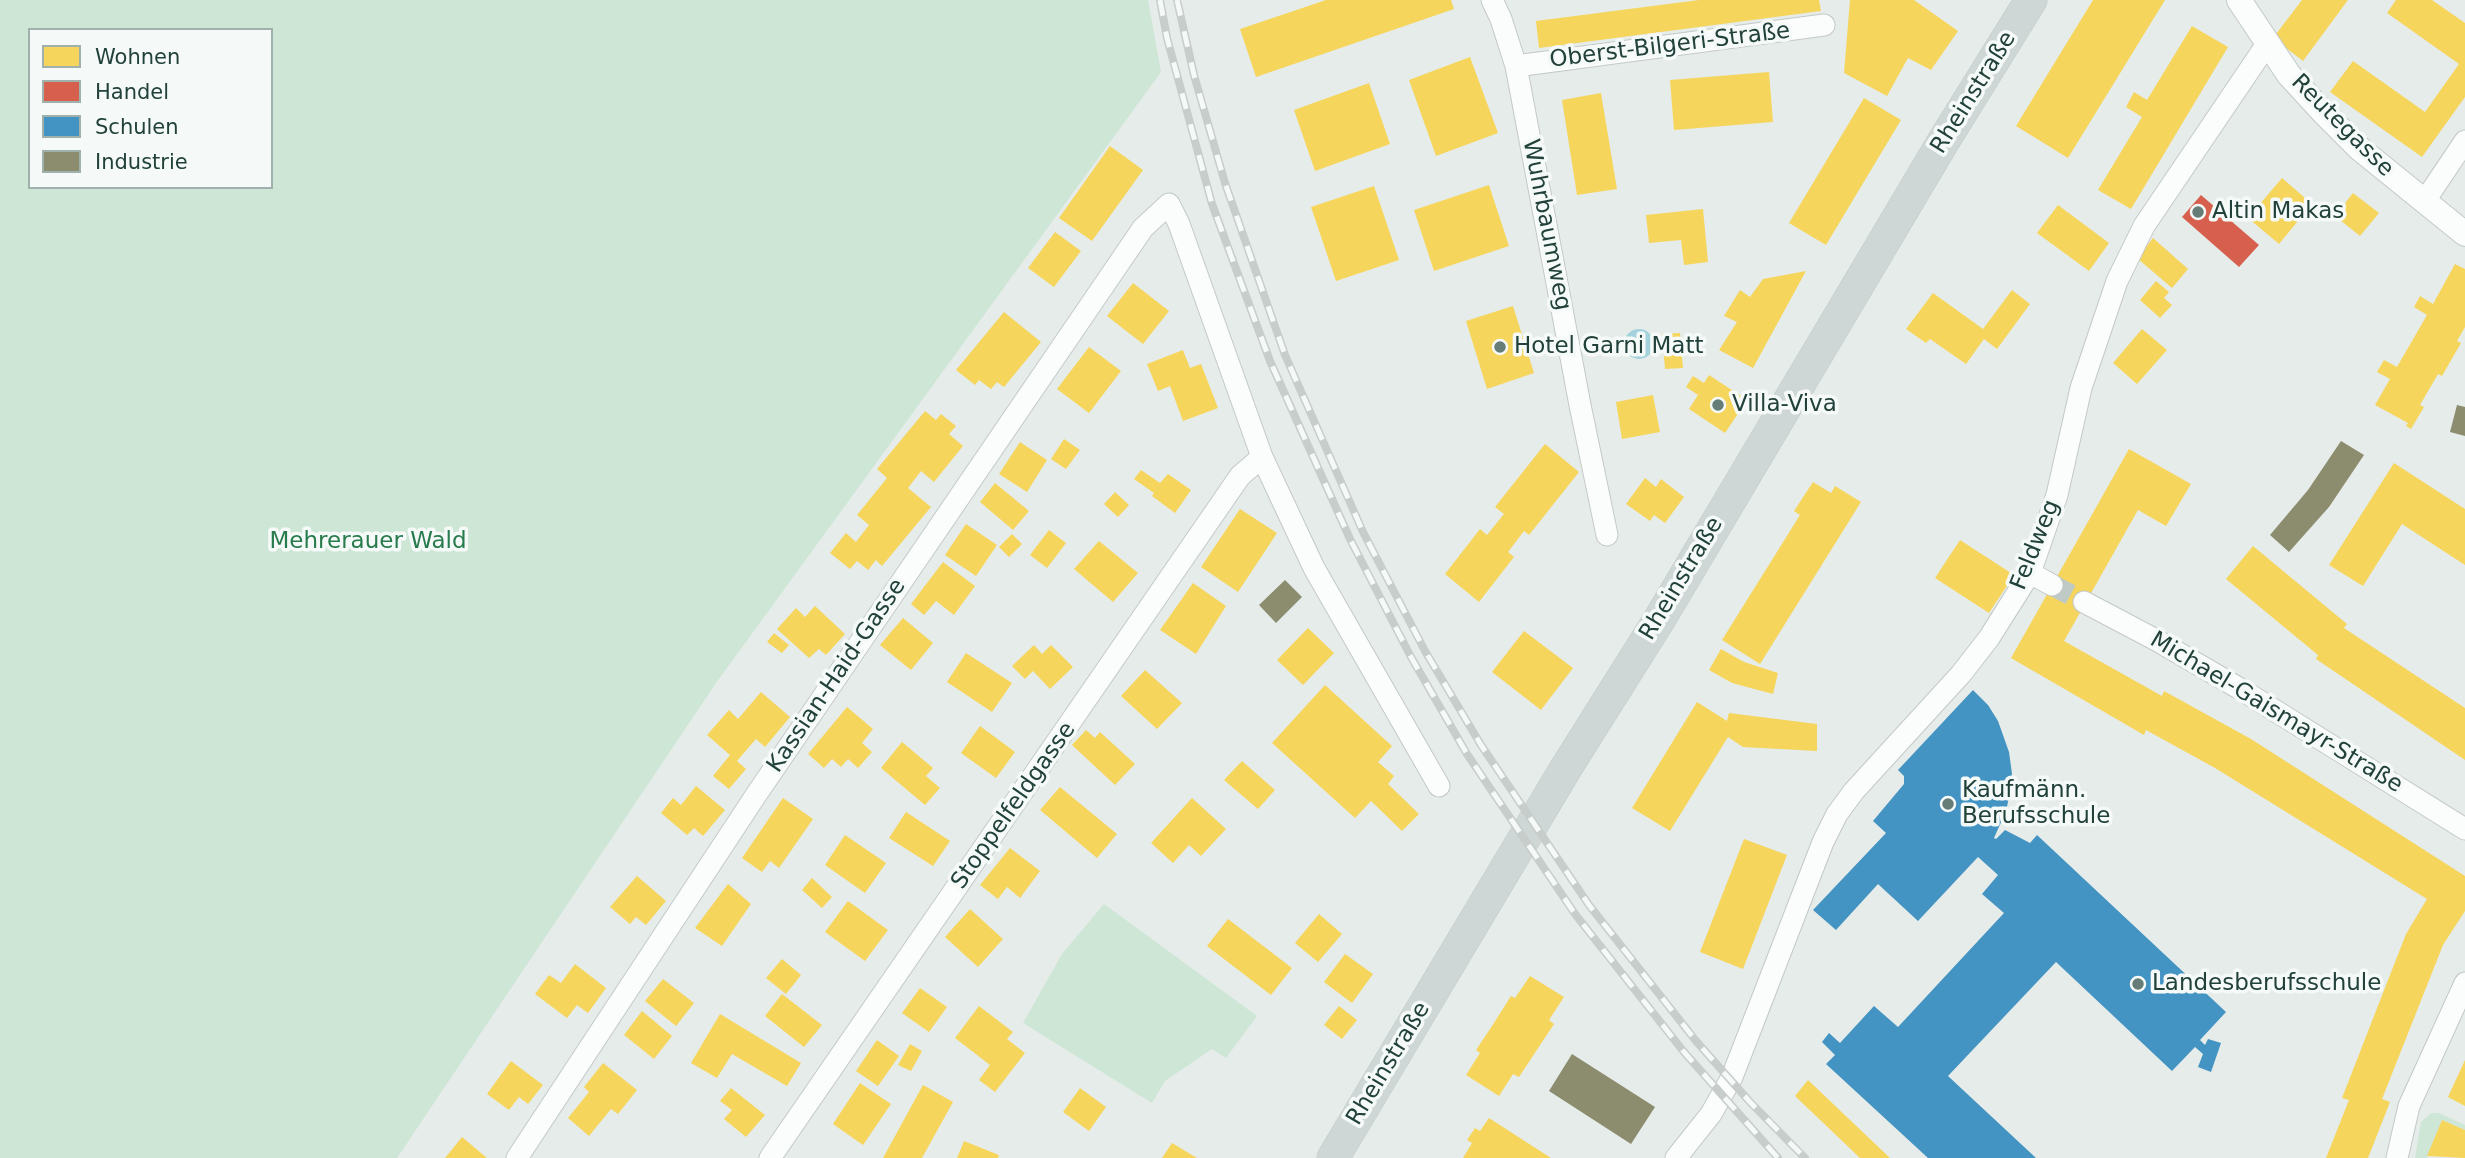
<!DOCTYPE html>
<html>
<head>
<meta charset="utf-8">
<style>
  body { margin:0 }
  #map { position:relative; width:2465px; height:1158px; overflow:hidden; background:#e6ece9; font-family:"DejaVu Sans",sans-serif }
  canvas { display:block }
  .legend { position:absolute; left:28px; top:28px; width:245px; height:161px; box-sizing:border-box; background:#f5faf8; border:2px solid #a0b0ac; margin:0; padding:9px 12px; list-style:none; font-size:21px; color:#21413a }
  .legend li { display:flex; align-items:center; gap:14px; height:35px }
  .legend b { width:35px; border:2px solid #a0b0ac }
</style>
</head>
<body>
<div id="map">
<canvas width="2465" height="1158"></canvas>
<ul class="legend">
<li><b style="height:19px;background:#f6d55c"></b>Wohnen</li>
<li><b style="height:19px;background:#d6604d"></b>Handel</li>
<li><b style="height:19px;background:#4393c3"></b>Schulen</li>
<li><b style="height:19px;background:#8c8c6e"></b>Industrie</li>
</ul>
</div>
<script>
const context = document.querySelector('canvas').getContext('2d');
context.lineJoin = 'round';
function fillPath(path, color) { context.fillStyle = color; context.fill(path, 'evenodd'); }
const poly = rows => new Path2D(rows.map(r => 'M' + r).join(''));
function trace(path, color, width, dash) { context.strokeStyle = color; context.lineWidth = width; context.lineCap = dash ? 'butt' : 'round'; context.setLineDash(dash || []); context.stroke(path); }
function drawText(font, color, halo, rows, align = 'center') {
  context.font = font + ' "DejaVu Sans",sans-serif'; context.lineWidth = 7; context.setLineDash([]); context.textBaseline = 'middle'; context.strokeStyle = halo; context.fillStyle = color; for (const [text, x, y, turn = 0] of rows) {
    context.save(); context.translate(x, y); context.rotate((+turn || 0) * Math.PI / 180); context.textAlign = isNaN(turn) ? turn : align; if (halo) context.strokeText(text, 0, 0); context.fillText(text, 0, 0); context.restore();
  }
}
fillPath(poly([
  [0,0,1148,0,1161,72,716,683,397,1158,0,1158],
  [30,30,271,30,271,187,30,187],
  [1104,904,1257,1016,1226,1058,1212,1049,1165,1081,1152,1103,1023,1023,1062,954],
  [2431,1113,2439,1113,2465,1125,2465,1130,2442,1120,2427,1158,2415,1158,2421,1122]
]), '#cee6d6');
fillPath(poly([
  '1624 344a15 15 0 1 1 30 0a15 15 0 1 1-30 0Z'
]), '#a4d2dc');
fillPath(poly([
  [1326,0,1451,0,1454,9,1256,77,1240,29],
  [1699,0,1819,0,1821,11,1539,48,1536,21],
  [1850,0,1914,0,1958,31,1931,70,1908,58,1887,96,1844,73],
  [2093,0,2165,0,2068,158,2016,126],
  [2302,0,2348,0,2303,61,2273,38],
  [2396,0,2432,0,2465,23,2465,97,2422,157,2330,92,2353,61,2425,112,2459,64,2387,13],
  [2192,26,2228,47,2131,209,2098,190,2142,117,2126,107,2134,92,2147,100],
  [1470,57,1498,133,1436,156,1409,80],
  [1769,72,1773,122,1674,130,1670,80],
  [1369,83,1390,144,1315,171,1294,110],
  [1601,93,1617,189,1577,195,1562,100],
  [1864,98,1901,120,1826,245,1789,223],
  [1110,146,1143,170,1092,241,1059,218],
  [2282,178,2312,204,2279,244,2248,218],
  [1489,185,1509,246,1434,271,1414,210],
  [1374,186,1399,260,1336,281,1311,207],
  [2353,193,2379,213,2360,236,2335,216],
  [2058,205,2109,243,2089,271,2037,233],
  [1703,209,1708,262,1684,265,1681,240,1649,243,1646,215],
  [1055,232,1081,251,1054,287,1028,268],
  [2153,238,2188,269,2172,288,2137,258],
  [2455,264,2465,269,2465,327,2457,341,2461,343,2442,376,2438,374,2420,405,2424,407,2411,429,2406,426,2408,423,2375,405,2390,379,2377,372,2384,360,2397,367,2427,315,2414,307,2420,296,2433,304],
  [1806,271,1753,368,1719,350,1737,322,1724,316,1740,290,1750,297,1763,279],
  [2156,281,2169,292,2164,298,2172,305,2160,318,2140,300],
  [1133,283,1169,311,1143,344,1107,316],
  [2012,290,2030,304,1997,349,1984,339,1966,364,1930,339,1926,343,1906,329,1933,293,1983,329],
  [1513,306,1534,373,1487,389,1466,321],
  [1004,312,1041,342,1004,387,997,382,991,389,979,380,975,385,956,370],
  [2142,329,2167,350,2137,384,2113,363],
  [1680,333,1683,368,1665,369,1662,334],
  [1089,347,1121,371,1089,413,1057,389],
  [1183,350,1190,368,1201,364,1218,408,1183,421,1170,386,1158,391,1147,364],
  [1709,375,1747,400,1725,433,1689,409,1698,395,1686,387,1693,376,1704,383],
  [1653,395,1660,432,1622,439,1616,402],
  [925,411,936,420,941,414,956,426,949,434,963,446,934,482,921,471,908,488,931,507,882,566,876,560,868,570,857,561,850,569,830,553,846,533,856,542,869,525,857,515,887,478,877,469],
  [1064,439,1080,450,1066,469,1051,459],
  [1020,442,1047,460,1027,492,999,474],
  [1545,444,1579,472,1529,535,1524,531,1508,552,1514,557,1479,602,1445,574,1480,529,1487,535,1504,514,1495,507],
  [2129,449,2191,484,2166,526,2138,510,2064,641,2162,696,2164,691,2251,739,2465,876,2465,911,2443,945,2382,1099,2390,1102,2368,1158,2326,1158,2349,1100,2342,1098,2406,934,2427,899,2215,768,2146,730,2144,735,2011,658],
  [2394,463,2465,509,2465,565,2402,524,2363,586,2329,565],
  [1141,470,1160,483,1168,474,1191,490,1175,513,1152,496,1154,493,1134,479],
  [1645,478,1656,487,1661,479,1684,497,1665,523,1654,515,1650,521,1626,504],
  [1813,482,1831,493,1835,486,1861,502,1760,664,1722,640,1800,515,1794,511],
  [995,483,1029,511,1013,530,980,502],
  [1115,492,1129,505,1118,517,1104,504],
  [1240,509,1277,533,1238,592,1201,567],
  [966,524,997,545,976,576,945,555],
  [1049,530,1066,543,1047,568,1030,555],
  [1012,534,1022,544,1009,557,999,547],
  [1960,540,2014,575,1989,613,1935,578],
  [1099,541,1138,573,1113,602,1074,569],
  [2253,546,2347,624,2344,628,2465,708,2465,760,2316,659,2318,655,2226,579],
  [943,562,975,586,954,615,936,601,924,615,911,604],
  [1193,583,1226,606,1196,654,1160,630],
  [815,606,845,634,826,655,819,649,809,658,777,629,796,608,805,617],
  [903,618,933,643,911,670,880,645],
  [1308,628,1334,653,1303,685,1277,660],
  [1524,631,1573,668,1541,710,1492,672],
  [774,633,789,645,782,653,767,642],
  [1034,645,1042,654,1051,645,1073,667,1050,689,1033,671,1025,679,1012,666],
  [1721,649,1744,662,1778,673,1773,694,1732,683,1709,670],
  [966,653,1012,683,992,712,947,682],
  [1145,670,1182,703,1157,729,1121,696],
  [1325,685,1392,746,1378,762,1394,776,1388,784,1419,814,1402,831,1371,801,1355,818,1272,743],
  [761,692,790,717,765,747,756,739,737,761,746,769,729,789,713,776,730,755,707,735,729,710,738,719],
  [1697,702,1727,721,1729,713,1817,724,1817,751,1743,747,1728,737,1670,831,1632,808],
  [847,707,873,729,862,743,872,752,858,768,848,759,841,767,832,759,824,768,808,754],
  [980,726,1015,752,996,778,961,753],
  [1086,730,1095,738,1100,732,1135,764,1115,785,1072,745],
  [902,742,933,768,926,776,940,788,925,805,881,768],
  [1242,761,1275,790,1258,809,1224,780],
  [696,786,725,810,703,836,694,828,687,835,661,813,673,798,681,805],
  [1060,787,1117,834,1097,858,1040,810],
  [783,798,813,819,779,868,770,861,762,872,742,858],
  [1192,798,1226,829,1201,856,1189,845,1173,863,1151,843],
  [906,812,950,841,933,866,889,838],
  [845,835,886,863,865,893,825,865],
  [1744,839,1787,855,1743,969,1700,952],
  [1010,848,1040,871,1020,898,1007,887,998,899,980,885],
  [637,876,666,901,646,925,636,917,630,924,610,907],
  [812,878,832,897,822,908,802,890],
  [728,884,751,904,722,946,695,928],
  [848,901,888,930,865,961,825,932],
  [970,909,1003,939,978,967,945,937],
  [1319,914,1342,934,1318,962,1295,943],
  [1228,919,1292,968,1271,995,1207,946],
  [1345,954,1373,974,1352,1003,1324,982],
  [782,959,801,975,786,994,766,978],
  [575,964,606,988,588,1013,577,1005,567,1018,535,994,549,975,561,983],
  [1530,976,1564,997,1549,1020,1554,1024,1519,1077,1513,1074,1499,1096,1466,1075,1480,1053,1476,1050,1492,1026,1511,996,1515,998],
  [663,979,694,1003,676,1026,645,1001],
  [920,988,947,1007,929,1032,902,1013],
  [782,994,822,1025,804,1047,765,1016],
  [979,1006,1013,1032,1007,1039,1025,1053,995,1092,979,1080,990,1065,955,1038],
  [1339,1006,1357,1020,1342,1039,1324,1025],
  [642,1011,672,1036,654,1059,624,1035],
  [720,1014,801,1063,787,1086,732,1054,717,1078,691,1063],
  [877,1040,899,1056,878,1086,856,1071],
  [910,1044,922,1051,911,1071,898,1065],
  [2465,1060,2465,1106,2448,1097],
  [511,1061,543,1085,528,1104,519,1097,509,1110,487,1094],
  [603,1063,637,1090,618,1114,611,1109,589,1136,568,1118,589,1092,584,1087],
  [1808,1080,1890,1158,1860,1158,1795,1096],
  [860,1083,891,1104,863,1145,833,1124],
  [923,1085,953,1102,922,1158,883,1158],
  [731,1088,765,1115,746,1137,724,1119,732,1110,720,1101],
  [1080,1088,1106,1107,1089,1131,1063,1112],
  [1489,1118,1551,1158,1463,1158,1472,1143,1467,1140,1475,1128,1480,1131],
  [2442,1120,2465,1130,2465,1158,2427,1156],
  [462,1137,487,1158,445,1158],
  [964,1141,999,1155,998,1158,957,1158],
  [1172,1143,1197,1158,1162,1158]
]), '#f6d55c');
fillPath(poly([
  [2201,195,2259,245,2239,267,2182,217]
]), '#d6604d');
fillPath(poly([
  [1973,690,1988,705,1998,721,2009,752,2012,774,2010,793,2006,811,1994,838,1996,839,2005,830,2030,843,2037,835,2226,1012,2200,1040,2205,1045,2208,1039,2221,1043,2211,1072,2198,1067,2203,1054,2195,1047,2172,1071,2056,962,1948,1076,2036,1158,1928,1158,1826,1064,1835,1055,1822,1042,1829,1033,1840,1043,1874,1006,1898,1027,2004,913,1982,894,1998,875,1978,857,1918,921,1878,884,1836,930,1813,910,1886,833,1873,821,1904,784,1904,776,1898,770]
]), '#4393c3');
fillPath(poly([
  [2457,405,2465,407,2465,436,2450,432],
  [2341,441,2364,455,2329,507,2289,552,2270,535,2308,490],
  [1285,580,1302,597,1276,623,1259,605],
  [1572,1054,1655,1107,1631,1144,1549,1091]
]), '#8c8c6e');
trace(poly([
  [2052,585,2084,602]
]), '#bfcac6', 21, [21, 10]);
const minor = poly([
  [1492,0,1501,19,1516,66,1580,405,1607,535],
  [1516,66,1824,25],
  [2424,202,2465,141],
  [2030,573,2052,585],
  [2084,602,2158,641,2242,690,2465,829],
  [517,1158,756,795,1143,228,1169,204,1179,224,1262,457,1314,568,1439,786],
  [770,1158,1240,476,1262,457],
  [1676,1158,1711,1114,1732,1077,1823,842,1837,814,1854,791,1961,674,1989,638,2030,573,2057,495,2081,388,2117,281,2144,226,2267,44],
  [2397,1158,2409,1106,2465,983]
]);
const tertiary = poly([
  [2239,0,2289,75,2323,112,2360,149,2465,234]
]);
const primary = poly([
  [1333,1158,1566,768,1659,620,1943,142,2031,0]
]);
trace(minor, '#c3c9c7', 23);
trace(tertiary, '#c3c9c7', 26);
trace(primary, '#c1cbc8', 33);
trace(minor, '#fbfcfc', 21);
trace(tertiary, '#fbfcfc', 24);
trace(primary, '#ced7d5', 32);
const rail = poly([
  [1160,0,1167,38,1212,204,1270,361,1350,539,1411,657,1467,754,1575,914,1684,1052,1778,1158],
  [1177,0,1194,75,1225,183,1285,355,1363,532,1425,651,1481,745,1589,905,1696,1041,1750,1102,1805,1158]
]);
trace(rail, '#c7cdcb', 8);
trace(rail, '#f5faf8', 5, [16]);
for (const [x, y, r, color] of [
  [2198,212,7,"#667d77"],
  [1500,347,7,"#667d77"],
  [1718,405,7,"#667d77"],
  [1948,804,7,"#667d77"],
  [2138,984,7,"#667d77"]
]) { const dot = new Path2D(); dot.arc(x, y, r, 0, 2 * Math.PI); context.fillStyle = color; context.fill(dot); trace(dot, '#f5faf8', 2.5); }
drawText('23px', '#21413a', '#f5faf8', [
  ["Oberst-Bilgeri-Straße",1670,46,-7],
  ["Rheinstraße",1974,93,-58],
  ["Reutegasse",2342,126,45],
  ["Wuhrbaumweg",1546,225,79],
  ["Feldweg",2036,545,-68],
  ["Rheinstraße",1682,579,-59],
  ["Kassian-Haid-Gasse",837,676,-56],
  ["Michael-Gaismayr-Straße",2276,713,31],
  ["Stoppelfeldgasse",1014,806,-55],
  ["Rheinstraße",1389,1064,-59]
]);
drawText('23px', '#21413a', '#f5faf8', [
  ["Altin Makas",2212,212],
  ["Hotel Garni Matt",1514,347],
  ["Villa-Viva",1732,405],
  ["Kaufmänn.",1962,791],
  ["Berufsschule",1962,817],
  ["Landesberufsschule",2152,984]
], 'left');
drawText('23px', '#287b4c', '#f5faf8', [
  ["Mehrerauer Wald",368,542]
]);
</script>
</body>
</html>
